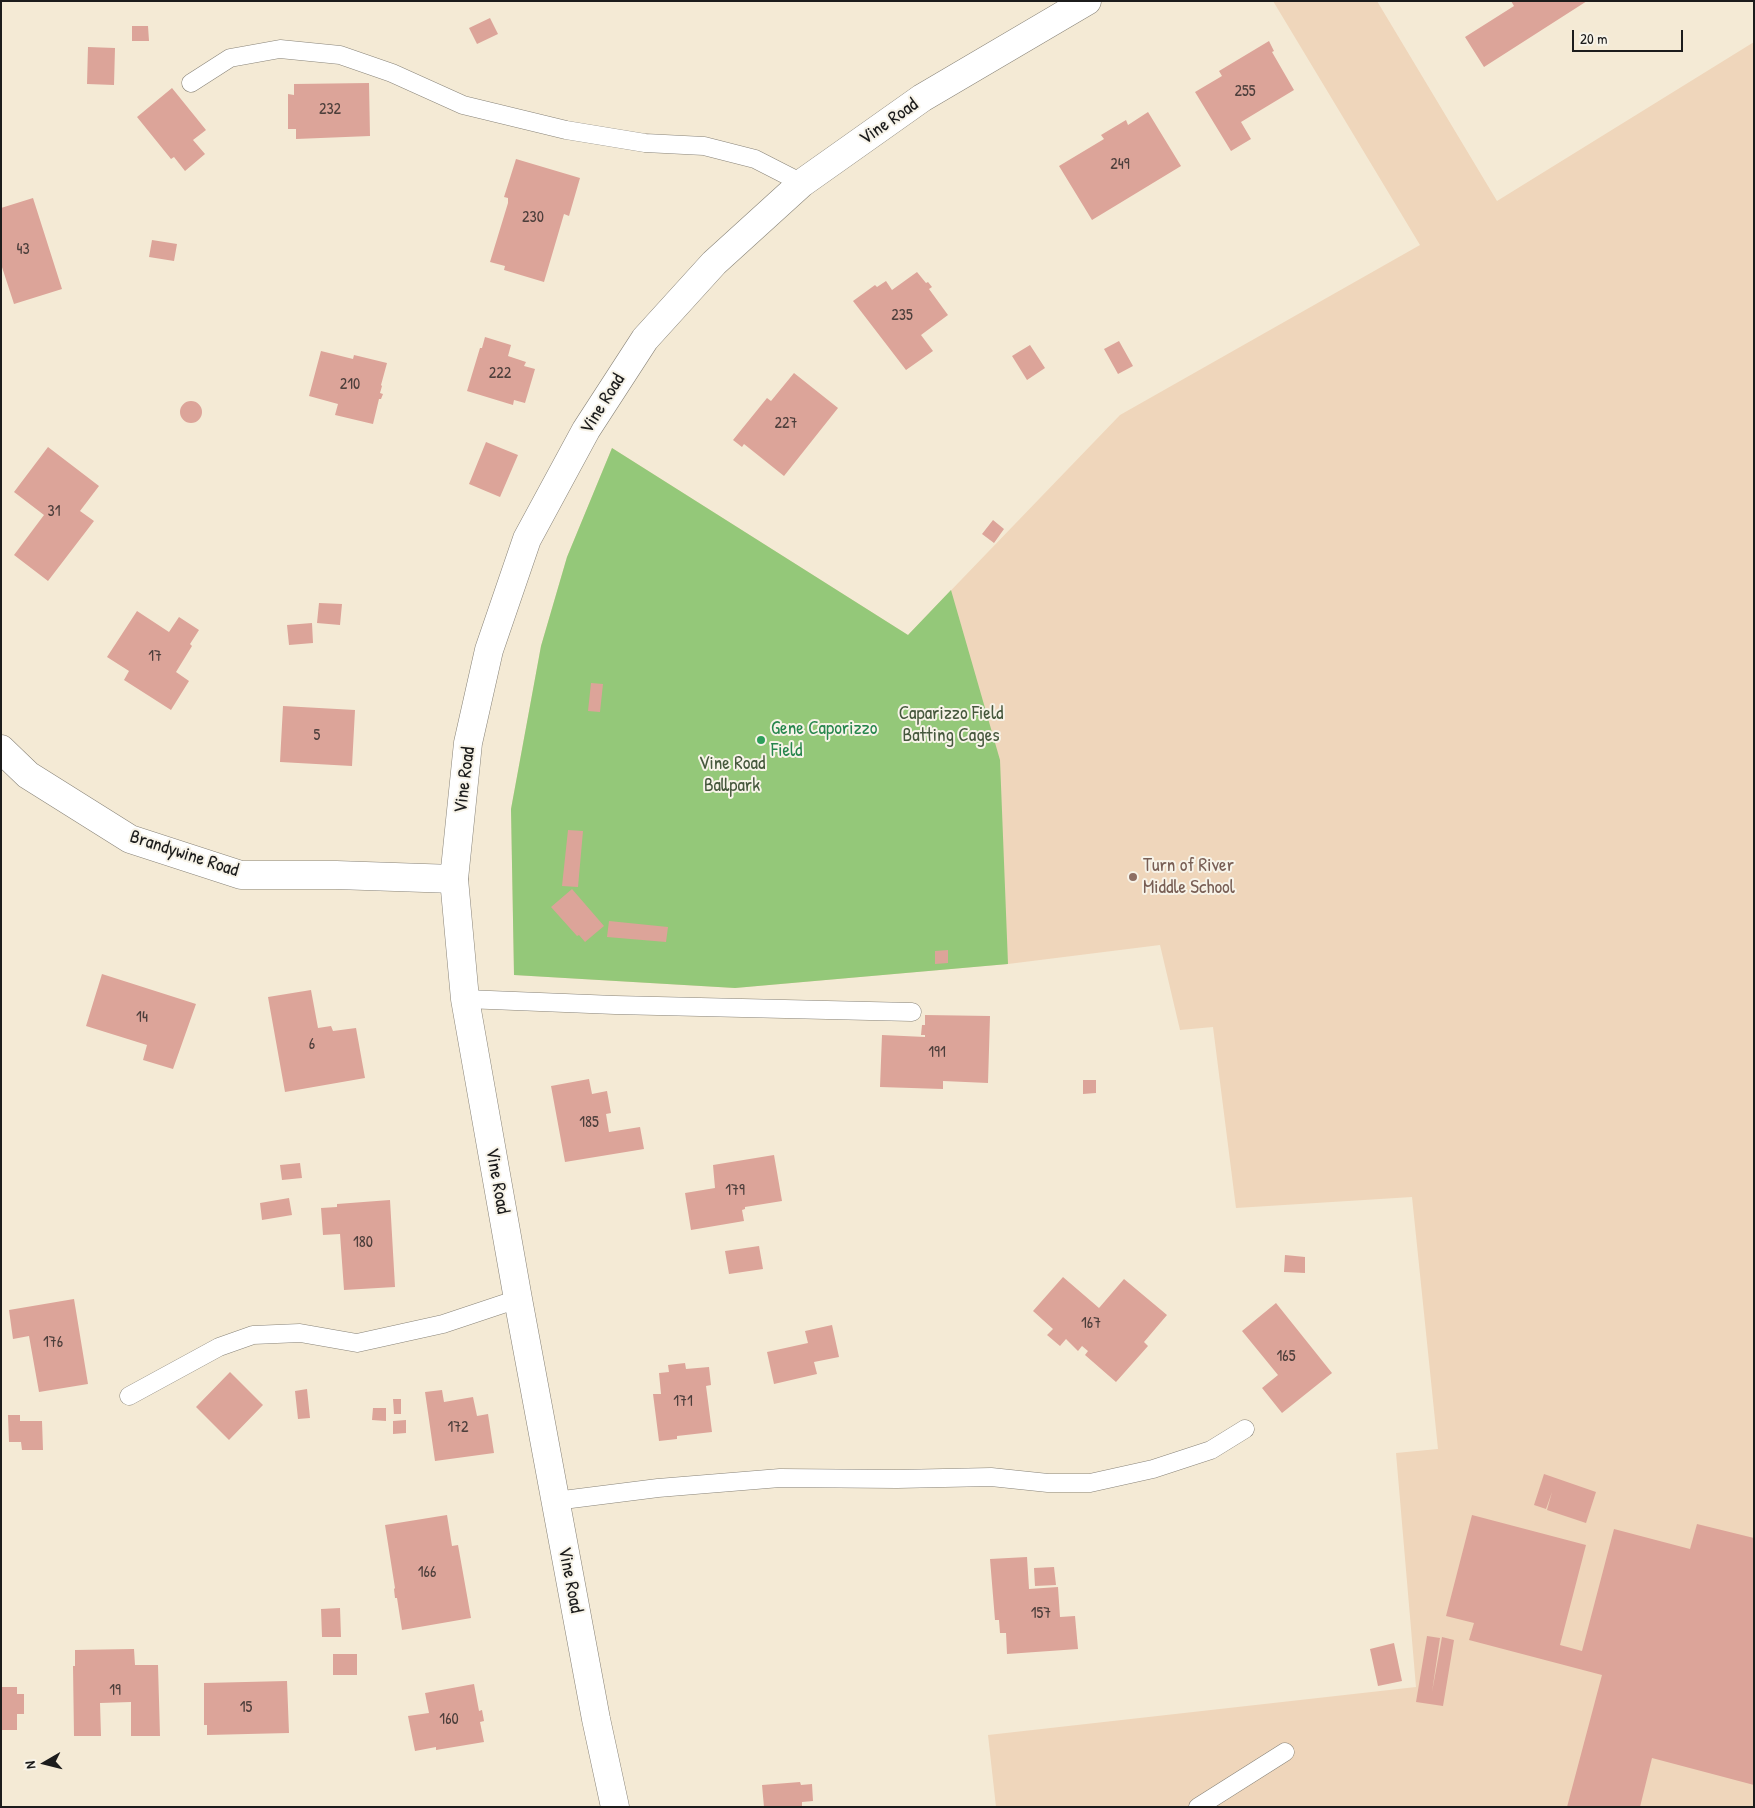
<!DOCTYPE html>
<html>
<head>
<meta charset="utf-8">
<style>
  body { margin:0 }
  #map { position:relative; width:1755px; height:1808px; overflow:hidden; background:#f4ead5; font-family:"Patrick Hand",sans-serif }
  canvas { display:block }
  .frame { position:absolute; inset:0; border:2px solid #1c1c1c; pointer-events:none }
  .north { position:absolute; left:20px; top:1738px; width:50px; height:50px; -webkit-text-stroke:4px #f7f3e8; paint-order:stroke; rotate:262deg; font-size:14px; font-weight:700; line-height:20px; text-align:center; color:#1c1c1c }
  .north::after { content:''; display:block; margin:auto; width:18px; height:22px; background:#1c1c1c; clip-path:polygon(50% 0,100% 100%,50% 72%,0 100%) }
  .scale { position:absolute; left:1572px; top:30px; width:111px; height:22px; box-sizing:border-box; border:2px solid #1c1c1c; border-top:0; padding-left:6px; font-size:15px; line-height:18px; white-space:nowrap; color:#1c1c1c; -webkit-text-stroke:4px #f7f3e8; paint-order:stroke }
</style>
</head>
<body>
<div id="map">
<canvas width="1755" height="1808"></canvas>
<div class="frame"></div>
<div class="north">N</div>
<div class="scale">20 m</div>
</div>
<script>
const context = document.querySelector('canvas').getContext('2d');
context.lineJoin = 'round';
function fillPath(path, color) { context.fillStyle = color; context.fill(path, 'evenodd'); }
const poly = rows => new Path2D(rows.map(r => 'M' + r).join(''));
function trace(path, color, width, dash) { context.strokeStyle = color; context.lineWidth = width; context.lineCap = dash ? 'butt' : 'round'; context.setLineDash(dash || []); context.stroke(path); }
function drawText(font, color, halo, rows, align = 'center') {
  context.font = font + ' "Patrick Hand",sans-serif'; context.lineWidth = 4; context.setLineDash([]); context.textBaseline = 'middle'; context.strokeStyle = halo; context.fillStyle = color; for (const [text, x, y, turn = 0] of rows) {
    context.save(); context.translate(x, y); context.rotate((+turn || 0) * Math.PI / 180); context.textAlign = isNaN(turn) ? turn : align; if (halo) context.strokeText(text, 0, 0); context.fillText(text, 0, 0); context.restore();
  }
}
fillPath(poly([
  [1273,1,1377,1,1497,201,1754,42,1754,1807,996,1807,988,1735,1416,1687,1396,1453,1438,1449,1412,1197,1236,1208,1213,1027,1180,1030,1160,945,1008,964,735,988,514,975,511,809,541,646,567,557,612,448,908,635,1120,415,1420,245]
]), '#efd6bb');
fillPath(poly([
  [612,448,908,635,951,590,1000,760,1008,964,735,988,514,975,511,809,541,646,567,557]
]), '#94c879');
fillPath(poly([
  [1511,1,1587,1,1484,67,1465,37,1514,6],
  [490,18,498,34,477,44,469,28],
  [132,26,148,26,149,41,132,41],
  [1269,41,1274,51,1272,52,1294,90,1241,122,1251,139,1231,151,1195,92,1222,76,1219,71],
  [88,47,115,48,114,85,87,84],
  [369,83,370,136,296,139,296,129,288,129,288,94,294,95,294,84],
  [172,88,206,130,193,140,205,154,185,171,174,157,171,159,137,117],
  [1148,112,1181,166,1092,220,1059,166,1104,139,1101,135,1126,120,1128,125],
  [516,159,580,178,569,216,564,214,544,282,504,270,505,266,490,262,508,203,508,198,504,197],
  [33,198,62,289,14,304,1,264,1,208],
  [152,240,177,244,174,261,149,257],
  [917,272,926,283,928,282,932,287,929,289,948,315,921,335,933,351,906,370,853,301,875,285,877,287,886,281,892,290],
  [485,337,511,345,508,356,526,362,524,366,535,369,525,403,514,400,513,405,467,391,480,348,482,348],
  [1119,341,1133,366,1118,374,1104,349],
  [1030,345,1045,368,1027,380,1012,356],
  [321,351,353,359,354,355,387,363,381,385,382,386,380,393,383,394,381,399,379,399,373,424,335,415,338,404,309,396],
  [794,373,838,408,784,476,744,444,742,447,733,440,767,398,771,401],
  '180 412a11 11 0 1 1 22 0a11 11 0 1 1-22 0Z',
  [486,442,518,455,500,497,469,484],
  [48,447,99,486,80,511,94,521,48,581,14,555,44,515,14,492],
  [993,520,1004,529,994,543,982,534],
  [319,603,342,604,340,625,317,623],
  [137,611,169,632,179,617,199,630,190,644,192,646,176,672,189,681,171,710,124,680,129,671,107,657],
  [312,623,313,643,289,645,287,625],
  [591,683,603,684,600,712,588,711],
  [283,706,355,710,352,766,280,762],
  [568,830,583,831,578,887,562,886],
  [572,889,604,926,585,942,579,935,577,936,551,907],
  [609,921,668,927,666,942,607,937],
  [948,950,948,963,935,964,935,951],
  [102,974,196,1004,173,1069,143,1060,147,1045,86,1026],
  [311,990,318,1028,331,1026,333,1031,356,1028,365,1078,285,1092,268,997],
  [925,1015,990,1016,988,1083,943,1081,943,1089,880,1087,882,1035,925,1037,925,1035,921,1035,922,1025,925,1025],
  [589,1079,592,1094,607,1091,611,1113,606,1114,609,1132,640,1127,644,1149,565,1162,551,1086],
  [1083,1080,1096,1080,1096,1093,1083,1094],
  [774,1155,782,1201,745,1207,745,1209,742,1210,744,1221,691,1230,685,1193,715,1188,713,1165],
  [300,1163,302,1178,282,1180,280,1165],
  [289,1198,292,1215,262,1220,260,1203],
  [390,1200,395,1287,344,1290,340,1234,323,1235,321,1208,337,1207,337,1204],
  [759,1246,763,1269,729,1274,725,1251],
  [1285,1255,1305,1257,1305,1273,1284,1272],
  [1063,1277,1099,1308,1124,1279,1167,1315,1144,1342,1148,1346,1116,1382,1085,1355,1088,1351,1082,1346,1078,1351,1066,1339,1060,1346,1047,1335,1053,1329,1033,1311],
  [74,1299,88,1384,39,1392,29,1336,13,1339,9,1310],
  [1276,1303,1332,1373,1282,1413,1262,1388,1278,1375,1242,1331],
  [832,1325,839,1357,814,1362,817,1374,774,1384,767,1352,808,1343,805,1331],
  [685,1363,686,1369,709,1367,711,1385,706,1386,712,1432,677,1436,677,1439,659,1441,653,1394,661,1394,659,1373,669,1372,668,1365],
  [230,1372,263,1405,229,1440,196,1407],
  [307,1389,310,1418,298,1419,295,1391],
  [442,1390,444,1402,473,1397,477,1416,488,1414,494,1453,435,1461,425,1392],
  [393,1399,401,1399,401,1414,394,1414],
  [373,1408,386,1408,386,1421,372,1420],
  [8,1415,20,1415,20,1421,42,1421,43,1450,22,1450,21,1442,9,1442],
  [406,1420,406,1433,393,1434,393,1421],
  [1544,1474,1596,1492,1586,1523,1547,1510,1552,1492,1546,1509,1534,1505],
  [447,1515,452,1546,458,1545,471,1618,402,1630,397,1598,395,1598,394,1589,395,1588,385,1525],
  [1472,1515,1586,1545,1560,1645,1582,1651,1614,1529,1690,1549,1697,1524,1754,1538,1754,1785,1652,1758,1640,1807,1567,1807,1602,1675,1469,1640,1474,1623,1446,1616],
  [1027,1557,1029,1589,1058,1587,1060,1617,1075,1616,1078,1649,1007,1654,1006,1633,1000,1633,999,1620,995,1620,990,1559],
  [1054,1567,1056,1585,1035,1586,1034,1568],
  [340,1608,341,1637,322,1637,321,1609],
  [1427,1636,1440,1638,1432,1692,1442,1637,1454,1640,1443,1706,1416,1702],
  [1394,1643,1402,1681,1378,1686,1370,1649],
  [134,1649,135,1665,158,1665,160,1736,131,1736,131,1702,100,1703,101,1736,74,1736,73,1666,75,1666,75,1650],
  [333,1654,357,1654,357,1675,333,1675],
  [287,1681,289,1733,207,1735,207,1725,204,1725,204,1683],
  [474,1684,479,1711,482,1710,484,1721,480,1722,484,1742,436,1750,436,1747,415,1751,408,1716,429,1713,425,1693],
  [1,1687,17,1687,17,1694,24,1694,24,1714,17,1714,17,1730,1,1730],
  [800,1782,801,1785,812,1784,813,1801,802,1802,802,1806,764,1807,762,1785]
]), '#dca499');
const service = poly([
  [191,83,230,58,280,49,340,55,392,73,463,105,566,130,645,143,704,146,755,159,802,183],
  [465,999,615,1005,912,1012],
  [129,1396,219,1347,253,1335,300,1333,357,1343,443,1324,518,1299],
  [555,1501,658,1488,780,1478,897,1479,991,1477,1048,1483,1090,1483,1153,1469,1211,1450,1245,1429],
  [1198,1807,1285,1752]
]);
const minor = poly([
  [1,749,28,775,130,839,241,875,336,875,454,879]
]);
const tertiary = poly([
  [615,1807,596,1719,518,1299,465,999,454,879,468,743,489,650,527,539,586,430,645,339,714,263,802,183,922,98,1087,1]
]);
trace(service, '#888378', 19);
trace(minor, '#888378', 29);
trace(tertiary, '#888378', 29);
trace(service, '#fff', 18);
trace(minor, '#fff', 28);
trace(tertiary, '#fff', 28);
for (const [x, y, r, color] of [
  [761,740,5,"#2e9e5b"],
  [1133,877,5,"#8d6e63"]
]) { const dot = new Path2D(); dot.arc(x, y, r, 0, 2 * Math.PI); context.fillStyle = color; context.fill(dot); trace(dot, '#f7f3e8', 2); }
drawText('16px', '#4c3e3b', null, [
  ["255",1245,92],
  ["232",330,110],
  ["249",1120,165],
  ["230",533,218],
  ["43",23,250],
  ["235",902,316],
  ["222",500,374],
  ["210",350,385],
  ["227",786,424],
  ["31",54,512],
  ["17",155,657],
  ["5",317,736],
  ["14",142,1018],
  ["6",312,1045],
  ["191",937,1053],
  ["185",589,1123],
  ["179",735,1191],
  ["180",363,1243],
  ["167",1091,1324],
  ["176",53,1343],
  ["165",1286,1357],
  ["171",683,1402],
  ["172",458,1428],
  ["166",427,1573],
  ["157",1041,1614],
  ["19",115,1691],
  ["15",246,1708],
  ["160",449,1720]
]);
drawText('19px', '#1c1c1c', '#f7f3e8', [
  ["Vine Road",889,122,-35],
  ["Vine Road",603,404,-58],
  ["Vine Road",465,780,-83],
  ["Brandywine Road",184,854,18],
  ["Vine Road",497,1181,80],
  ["Vine Road",570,1580,79]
]);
drawText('19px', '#46583d', '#f7f3e8', [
  ["Caparizzo Field",951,714],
  ["Batting Cages",951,736],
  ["Vine Road",732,764],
  ["Ballpark",732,786]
]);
drawText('19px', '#27864d', '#f7f3e8', [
  ["Gene Caporizzo",771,729],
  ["Field",771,751]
], 'left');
drawText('19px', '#785e54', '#f7f3e8', [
  ["Turn of River",1143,866],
  ["Middle School",1143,888]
], 'left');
</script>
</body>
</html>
